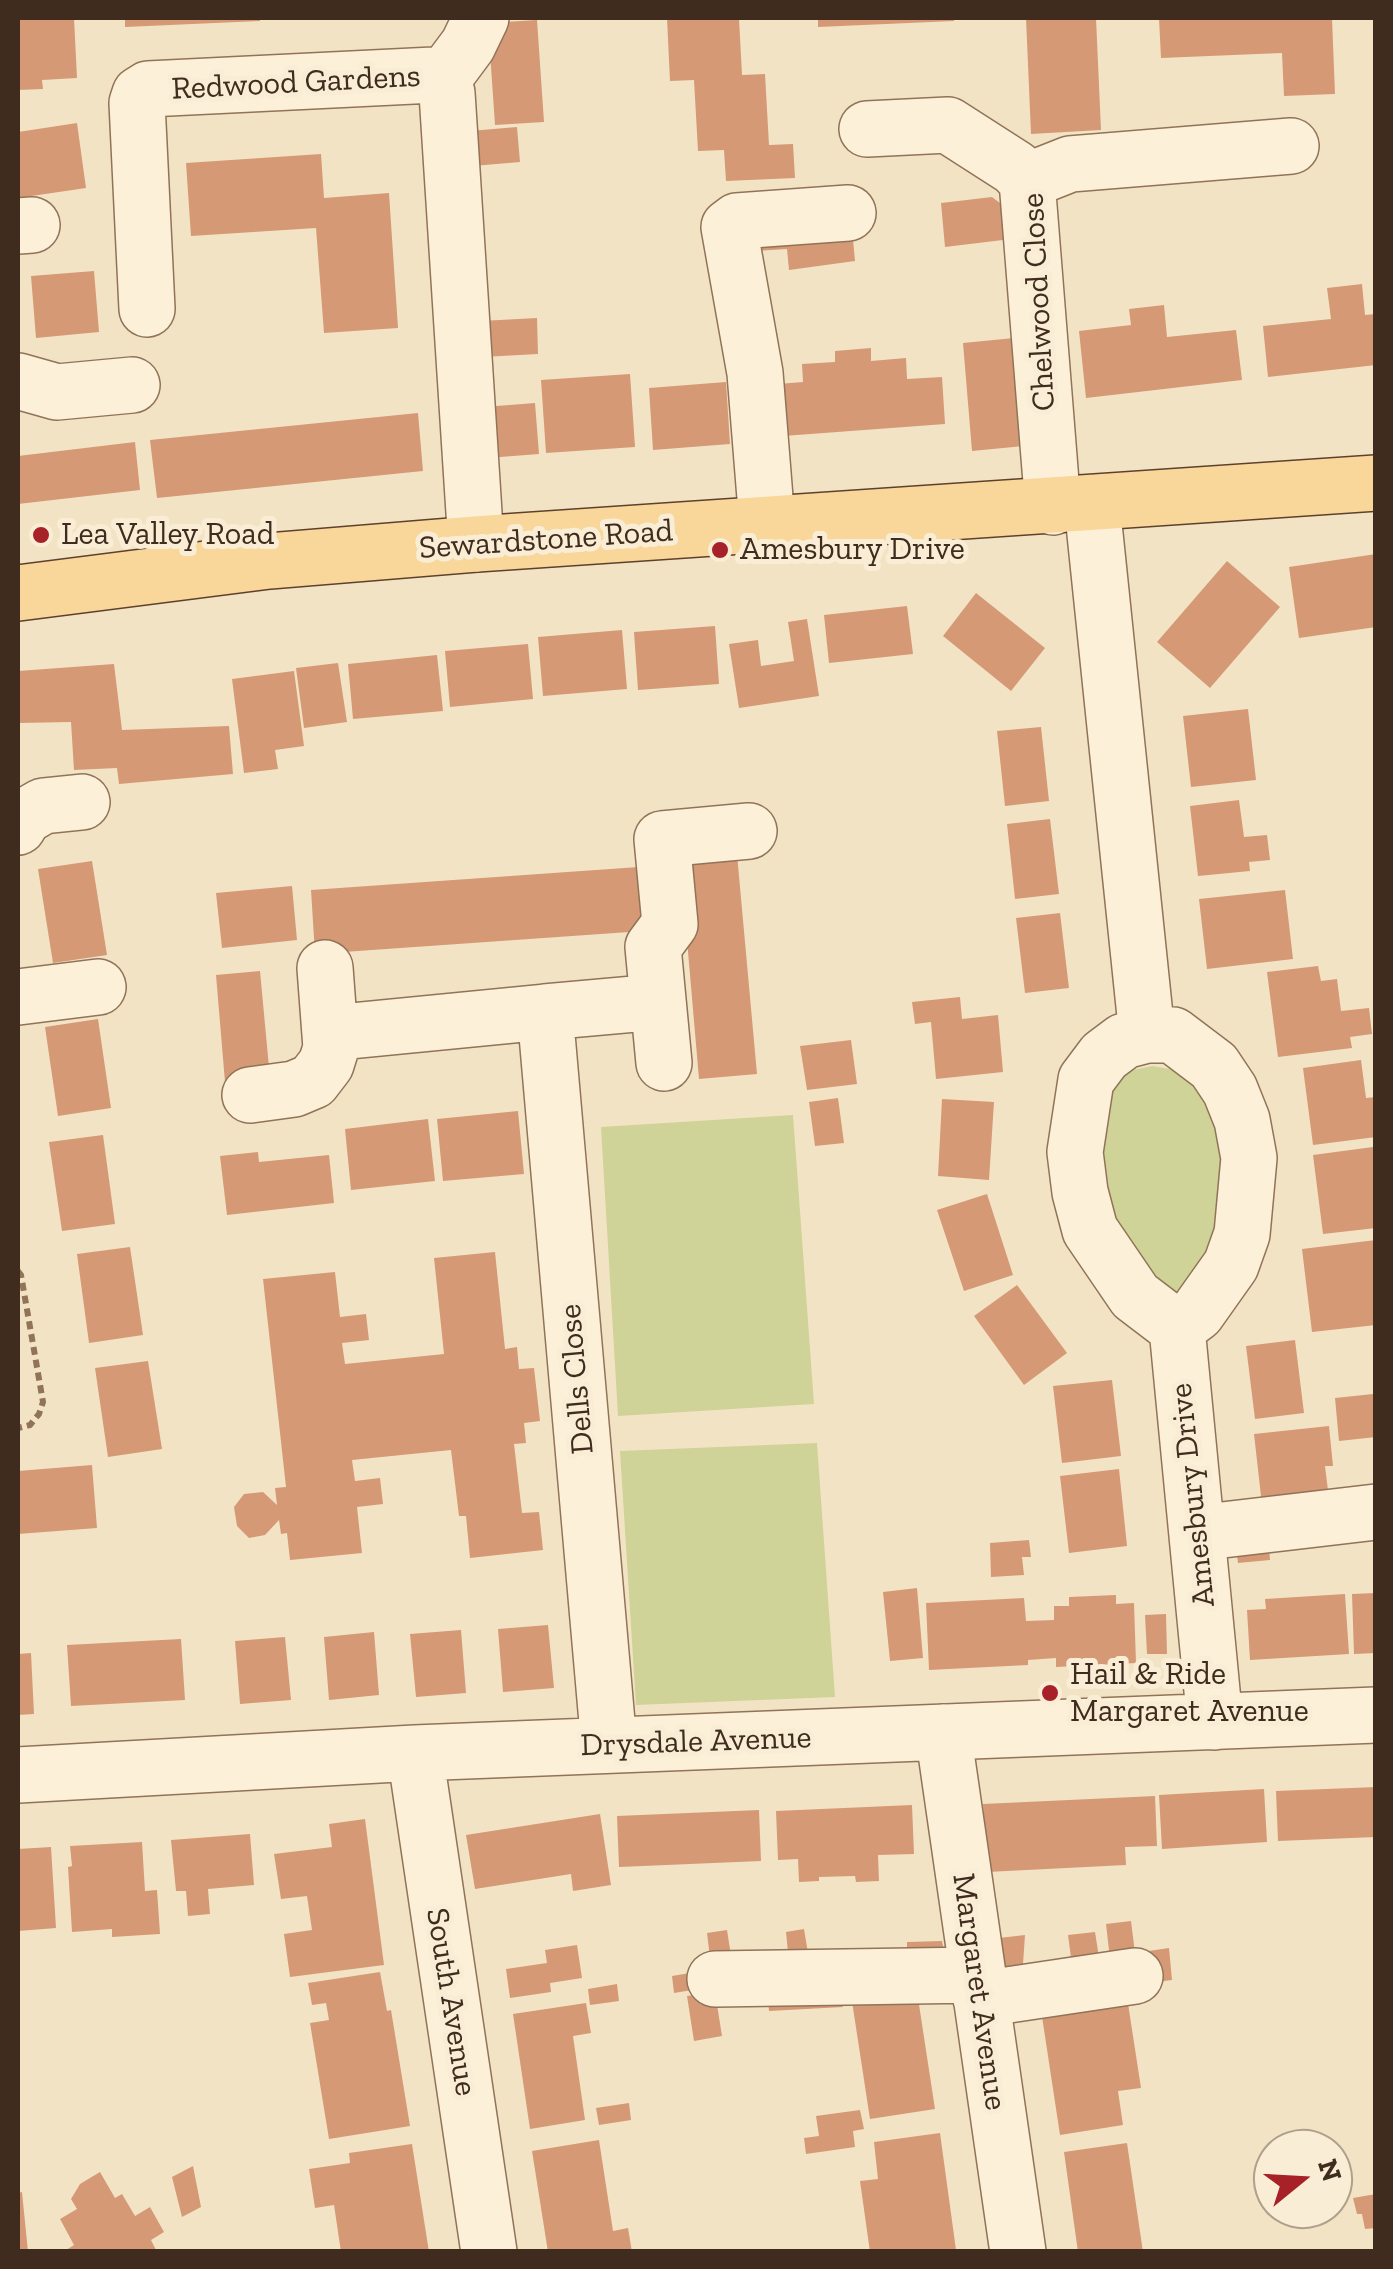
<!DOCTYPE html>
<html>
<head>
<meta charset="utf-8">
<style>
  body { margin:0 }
  #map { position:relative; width:1393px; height:2269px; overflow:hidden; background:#f3e3c5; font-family:"Zilla Slab",serif }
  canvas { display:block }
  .frame { position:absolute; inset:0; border:20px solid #3f2c1e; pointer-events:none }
  .north { position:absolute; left:1253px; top:2129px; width:100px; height:100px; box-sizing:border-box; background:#f9edd5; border:2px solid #afa08c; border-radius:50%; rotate:72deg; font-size:28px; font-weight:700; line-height:40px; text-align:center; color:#3f2c1e }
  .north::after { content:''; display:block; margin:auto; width:35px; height:45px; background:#a72129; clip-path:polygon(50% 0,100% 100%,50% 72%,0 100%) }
</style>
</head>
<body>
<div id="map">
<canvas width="1393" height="2269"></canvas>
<div class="frame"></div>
<div class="north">N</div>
</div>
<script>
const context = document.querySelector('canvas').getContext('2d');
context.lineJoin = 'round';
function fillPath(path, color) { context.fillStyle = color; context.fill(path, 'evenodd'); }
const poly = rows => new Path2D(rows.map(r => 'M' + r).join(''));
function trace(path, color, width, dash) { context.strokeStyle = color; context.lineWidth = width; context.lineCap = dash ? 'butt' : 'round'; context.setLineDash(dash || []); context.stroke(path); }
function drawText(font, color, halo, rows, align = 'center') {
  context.font = font + ' "Zilla Slab",serif'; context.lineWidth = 10; context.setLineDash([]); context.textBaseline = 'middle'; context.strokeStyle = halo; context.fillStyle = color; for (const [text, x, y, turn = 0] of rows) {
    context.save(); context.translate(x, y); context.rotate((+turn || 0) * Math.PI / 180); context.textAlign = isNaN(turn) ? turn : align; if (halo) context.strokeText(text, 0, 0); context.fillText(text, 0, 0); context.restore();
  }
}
fillPath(poly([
  [1152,1066,1170,1069,1192,1078,1205,1092,1230,1167,1216,1253,1171,1305,1096,1191,1109,1083,1133,1070],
  [793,1115,814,1404,618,1416,601,1127],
  [817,1443,835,1697,636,1705,620,1451]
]), '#cfd397');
fillPath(poly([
  [18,18,74,18,77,78,42,80,43,89,18,90],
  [125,18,260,18,260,21,125,27],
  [667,18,739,18,742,75,765,74,769,145,793,144,795,178,726,181,724,150,698,151,694,80,670,81],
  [818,18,954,18,954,21,818,27],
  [1026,18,1096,18,1101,130,1031,134],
  [1159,18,1332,18,1335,94,1284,96,1282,53,1161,58],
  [537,20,544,122,495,125,488,23],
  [77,123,86,188,18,198,18,132],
  [517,127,520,162,473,166,470,131],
  [321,154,324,198,389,193,398,328,324,333,316,228,191,236,186,163],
  [992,197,1008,209,1011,239,945,247,941,203],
  [752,228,852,229,855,261,789,270,787,249,755,251],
  [94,271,99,332,36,338,31,276],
  [1362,284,1365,315,1376,314,1376,365,1268,377,1263,326,1331,319,1327,288],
  [1164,305,1167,337,1236,330,1242,380,1086,398,1079,331,1131,325,1129,309],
  [537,318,538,354,483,357,481,321],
  [1024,337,1034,445,972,451,963,343],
  [871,348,871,361,906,358,907,379,942,377,945,424,770,437,766,385,803,382,802,364,835,362,835,351],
  [630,374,635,447,546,453,541,380],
  [726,382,730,444,653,450,649,388],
  [535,403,539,454,487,458,484,407],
  [418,413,423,471,157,498,150,440],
  [135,442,140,490,18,504,18,456],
  [1376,554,1376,627,1299,638,1289,567],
  [1227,561,1280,607,1210,688,1157,642],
  [976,593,1045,648,1011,691,943,636],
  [907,606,913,654,829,663,824,615],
  [807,619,819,696,739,708,729,644,758,640,761,666,794,661,788,622],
  [715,626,719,684,638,690,634,632],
  [622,630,627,689,543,696,538,637],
  [528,644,533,699,450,707,445,651],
  [437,655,443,711,353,719,348,664],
  [338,663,347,722,304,728,296,668],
  [114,664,122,730,229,726,233,774,119,784,117,768,74,770,71,722,18,723,18,671],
  [294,671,304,746,275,750,278,769,244,773,232,679],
  [1248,709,1256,780,1191,787,1183,716],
  [1041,727,1049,801,1005,806,997,731],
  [1239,800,1244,837,1267,835,1270,860,1249,862,1250,871,1198,876,1190,806],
  [1050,819,1059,894,1015,899,1007,824],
  [737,854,757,1074,699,1079,680,859],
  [92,861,107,955,53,963,38,869],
  [653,866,658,930,315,954,311,890],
  [292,886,297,940,222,948,216,893],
  [1285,890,1293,959,1207,969,1199,899],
  [1060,913,1069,988,1025,993,1016,918],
  [1318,966,1321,981,1337,979,1341,1011,1369,1008,1372,1034,1350,1037,1352,1048,1278,1057,1267,972],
  [260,971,270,1078,225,1082,216,975],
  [960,997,962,1019,998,1015,1003,1072,936,1079,931,1022,915,1024,912,1002],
  [98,1019,111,1108,58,1116,45,1027],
  [851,1040,857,1084,807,1090,800,1046],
  [1361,1060,1366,1098,1376,1097,1376,1137,1313,1145,1303,1068],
  [838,1098,844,1143,815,1146,809,1102],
  [942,1099,994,1102,989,1180,938,1176],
  [518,1111,524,1174,443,1181,437,1119],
  [428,1119,435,1181,351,1190,345,1129],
  [103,1135,115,1224,62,1231,49,1142],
  [1373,1147,1376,1228,1323,1234,1313,1155],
  [258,1152,259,1162,329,1155,334,1203,227,1215,220,1156],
  [987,1194,1013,1275,964,1291,937,1210],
  [1376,1240,1376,1325,1312,1332,1302,1249],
  [130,1247,143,1335,89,1343,77,1254],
  [495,1252,505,1349,517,1347,519,1369,534,1368,540,1421,524,1423,526,1443,514,1444,522,1513,539,1512,543,1550,470,1558,466,1516,459,1516,451,1450,352,1460,355,1481,380,1478,383,1504,357,1507,362,1553,290,1560,287,1533,281,1534,279,1520,265,1535,249,1538,237,1526,234,1507,244,1494,263,1492,277,1505,275,1488,286,1487,263,1279,335,1272,340,1317,366,1314,369,1340,342,1343,345,1364,444,1354,434,1258],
  [1017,1285,1067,1353,1024,1385,974,1316],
  [1295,1340,1304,1413,1255,1419,1246,1346],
  [148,1361,162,1449,108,1457,95,1368],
  [1112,1380,1121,1456,1062,1463,1053,1386],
  [1373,1394,1376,1437,1339,1441,1335,1398],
  [1329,1426,1333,1466,1325,1466,1330,1507,1263,1514,1254,1434],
  [92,1465,97,1528,18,1534,18,1471],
  [1119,1469,1127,1546,1069,1553,1060,1476],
  [1268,1536,1270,1560,1238,1563,1235,1539],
  [1029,1540,1031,1557,1022,1557,1024,1575,991,1577,990,1543],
  [917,1588,923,1658,890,1661,883,1592],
  [1376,1593,1376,1653,1354,1654,1352,1594],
  [1345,1594,1349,1654,1250,1660,1247,1610,1266,1609,1265,1599],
  [1116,1595,1116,1604,1134,1603,1136,1663,1056,1667,1056,1658,1028,1660,1028,1665,929,1670,926,1603,1024,1598,1026,1621,1054,1620,1054,1606,1069,1606,1069,1597],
  [1166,1614,1167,1654,1147,1654,1145,1615],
  [548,1625,554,1688,503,1692,498,1629],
  [461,1630,466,1693,416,1697,410,1634],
  [374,1632,379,1695,329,1700,324,1637],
  [285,1637,291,1700,240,1704,235,1641],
  [181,1639,185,1700,71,1706,67,1645],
  [31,1653,34,1714,18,1715,18,1654],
  [1376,1787,1376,1837,1278,1841,1276,1791],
  [1264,1789,1267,1842,1162,1849,1159,1795],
  [1155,1796,1157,1846,1125,1847,1126,1865,987,1872,983,1804],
  [912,1805,914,1854,878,1855,879,1881,856,1882,855,1876,819,1877,819,1881,799,1882,798,1859,778,1860,776,1811],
  [759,1810,761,1861,619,1867,617,1816],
  [600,1814,611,1885,573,1891,571,1874,475,1889,466,1835],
  [365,1819,384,1965,290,1977,284,1934,312,1930,307,1896,281,1899,274,1854,332,1847,329,1824],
  [250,1834,254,1885,208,1889,210,1914,188,1916,186,1891,176,1891,171,1840],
  [142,1842,145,1891,157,1890,160,1934,112,1937,112,1929,72,1932,68,1867,72,1866,70,1846],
  [51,1847,56,1928,18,1931,18,1849],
  [1131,1921,1135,1953,1169,1948,1172,1980,1139,1984,1110,1959,1106,1924],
  [804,1929,809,1959,788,1952,786,1932],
  [727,1930,732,1962,711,1966,707,1933],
  [1095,1932,1101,1970,1073,1973,1068,1935],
  [1025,1935,1023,1964,1003,1967,999,1938],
  [942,1941,947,1967,907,1949,907,1942],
  [577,1945,582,1978,550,1983,551,1992,510,1998,506,1969,547,1963,545,1950],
  [708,1970,710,1987,674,1993,672,1976],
  [380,1972,387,2011,391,2010,410,2126,329,2139,310,2023,329,2020,326,2003,312,2005,308,1983],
  [617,1984,619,2001,590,2005,588,1989],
  [916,1985,935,2109,870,2119,851,1995],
  [841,1986,843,2007,769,2011,767,1990],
  [715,1992,722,2036,694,2041,687,1996],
  [1127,1997,1141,2088,1118,2091,1123,2125,1060,2135,1041,2010],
  [586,2003,591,2033,573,2036,585,2120,530,2129,513,2014],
  [629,2103,631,2120,599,2125,596,2108],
  [860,2110,864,2129,853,2131,855,2147,806,2154,804,2138,819,2136,816,2116],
  [940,2133,956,2250,870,2252,860,2181,878,2179,874,2142],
  [599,2140,613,2231,628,2228,632,2252,548,2252,532,2151],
  [1127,2143,1143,2252,1078,2252,1064,2152],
  [412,2144,429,2252,341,2252,334,2205,315,2208,309,2169,350,2163,349,2153],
  [193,2166,201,2207,182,2217,172,2177],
  [100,2172,115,2198,122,2194,135,2216,150,2207,164,2232,151,2240,157,2252,63,2252,74,2245,60,2219,77,2209,71,2199,80,2184],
  [22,2192,28,2252,18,2252,18,2193],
  [1376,2194,1376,2228,1365,2229,1362,2214,1357,2214,1353,2198]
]), '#d59976');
const minor = poly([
  [442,80,468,45,481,18],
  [867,129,948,125,1015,168,1027,181],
  [1027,181,1053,507],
  [1027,181,1070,164,1291,146],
  [18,226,32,225],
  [147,309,137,103,140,94,148,89,434,75,442,80,447,93,476,544],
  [18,381,57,392,132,385],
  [1092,505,1147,1035],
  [767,523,755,373,729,227,737,221,848,213],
  [18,827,24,817,43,806,82,802],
  [18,997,98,987],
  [545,1012,657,1002],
  [330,1033,545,1012,609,1745],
  [1147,1035,1173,1035,1214,1066,1230,1090,1242,1120,1249,1158,1242,1234,1231,1265,1197,1313,1177,1328,1135,1296,1090,1230,1080,1192,1075,1152,1086,1080,1104,1056,1124,1041,1147,1035],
  [664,1063,653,947,670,924,662,839,749,831],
  [250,1095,294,1089,313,1081,326,1064,331,1048,325,968],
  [1177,1328,1215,1722],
  [1197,1533,1376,1512],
  [943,1732,1018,2252],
  [415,1753,489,2252],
  [18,1775,415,1753,1376,1715],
  [715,1979,977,1975],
  [981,1999,1135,1976]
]);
const major = poly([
  [18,593,269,561,476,544,1376,483]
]);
trace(minor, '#917358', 58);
trace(major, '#5e412d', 58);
trace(poly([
  [18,1271,21,1275,43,1402,39,1414,30,1425,18,1428]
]), '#917358', 6, [8, 5]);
trace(minor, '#fcf0d9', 55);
trace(major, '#f9d699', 55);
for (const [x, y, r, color] of [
  [41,535,10,"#a72129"],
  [720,550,10,"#a72129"],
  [1050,1693,10,"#a72129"]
]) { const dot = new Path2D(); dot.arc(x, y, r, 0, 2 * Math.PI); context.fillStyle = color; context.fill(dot); trace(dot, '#f9edd5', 4); }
drawText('32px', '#3f2c1e', '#f9edd5', [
  ["Redwood Gardens",296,83,-3],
  ["Chelwood Close",1039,302,-93],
  ["Sewardstone Road",546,540,-4],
  ["Dells Close",577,1379,-95],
  ["Amesbury Drive",1193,1495,-96],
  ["Drysdale Avenue",696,1742,-2],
  ["Margaret Avenue",979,1992,82],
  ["South Avenue",451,2002,81]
]);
drawText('32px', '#3f2c1e', '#f9edd5', [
  ["Lea Valley Road",61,535],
  ["Amesbury Drive",740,550],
  ["Hail & Ride",1070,1675],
  ["Margaret Avenue",1070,1712]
], 'left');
</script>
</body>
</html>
